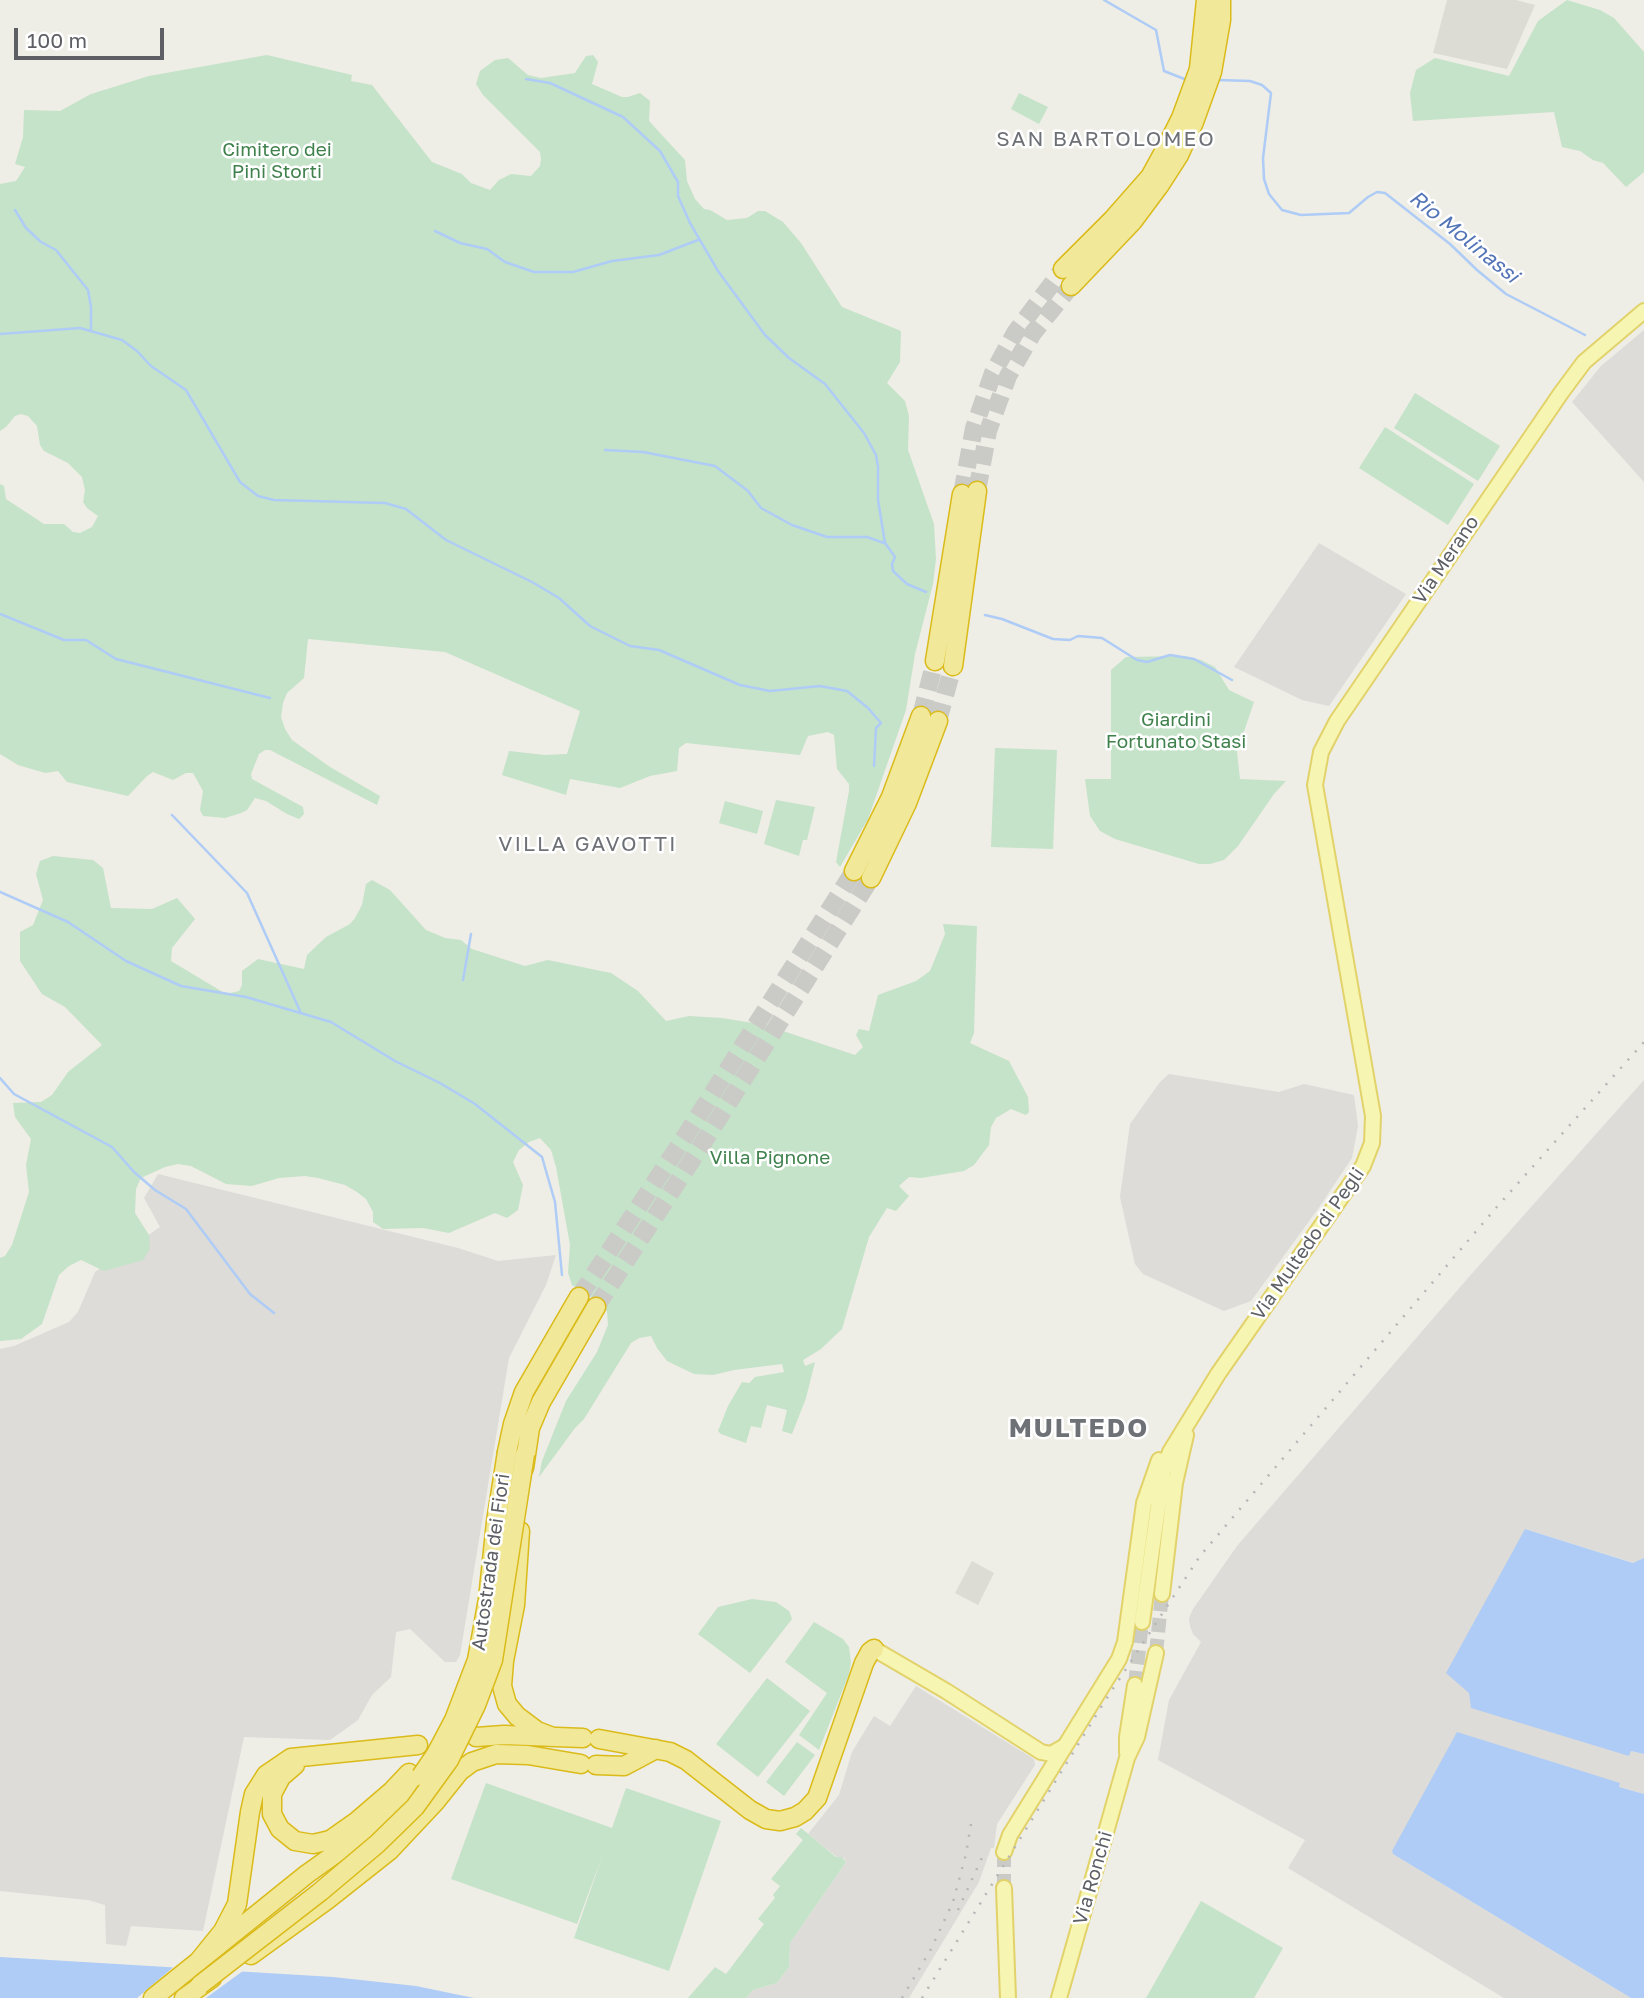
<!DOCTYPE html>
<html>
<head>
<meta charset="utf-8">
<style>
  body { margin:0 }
  #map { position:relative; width:1644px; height:1998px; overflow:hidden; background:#eeede6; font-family:"Golos Text",sans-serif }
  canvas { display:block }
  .scale { position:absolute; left:14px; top:28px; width:150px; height:32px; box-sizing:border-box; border:4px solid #5d5f64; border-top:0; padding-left:9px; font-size:21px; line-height:24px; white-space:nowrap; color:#5d5f64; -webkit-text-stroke:5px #fff; paint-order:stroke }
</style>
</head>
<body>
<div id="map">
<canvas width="1644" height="1998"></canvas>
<div class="scale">100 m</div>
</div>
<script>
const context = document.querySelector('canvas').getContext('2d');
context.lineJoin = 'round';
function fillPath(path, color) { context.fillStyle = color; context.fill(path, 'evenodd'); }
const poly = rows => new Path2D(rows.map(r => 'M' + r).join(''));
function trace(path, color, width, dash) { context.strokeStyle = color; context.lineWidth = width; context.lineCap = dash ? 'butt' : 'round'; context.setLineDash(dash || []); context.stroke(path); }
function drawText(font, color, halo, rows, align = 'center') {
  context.font = font + ' "Golos Text",sans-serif'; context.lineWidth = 5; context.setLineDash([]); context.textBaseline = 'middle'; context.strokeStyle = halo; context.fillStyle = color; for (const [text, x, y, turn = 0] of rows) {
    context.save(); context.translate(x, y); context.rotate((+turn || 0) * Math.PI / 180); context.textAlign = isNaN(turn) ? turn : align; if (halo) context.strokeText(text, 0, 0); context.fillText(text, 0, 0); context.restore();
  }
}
fillPath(poly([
  [1644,330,1644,482,1572,402,1601,366],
  [1319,543,1406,594,1329,706,1302,700,1234,667],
  [1169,1074,1279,1092,1304,1084,1354,1095,1358,1126,1352,1158,1318,1209,1251,1301,1224,1311,1143,1274,1135,1264,1120,1197,1130,1124,1160,1082],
  [1644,1080,1644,1558,1634,1563,1525,1529,1629,1755,1631,1751,1644,1754,1644,1794,1619,1787,1620,1783,1392,1851,1393,1854,1631,1998,1504,1998,1288,1868,1305,1840,1158,1760,1169,1700,1201,1642,1193,1634,1190,1626,1189,1618,1193,1609,1237,1546,1468,1278],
  [158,1174,458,1248,498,1261,556,1255,546,1285,509,1358,460,1655,456,1662,445,1662,410,1629,396,1632,391,1677,372,1695,358,1720,330,1740,244,1737,203,1931,131,1926,126,1946,106,1944,105,1905,88,1900,0,1891,0,1349,14,1346,69,1322,78,1312,95,1272,160,1227,144,1198],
  [916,1686,1034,1759,1035,1765,997,1824,994,1848,991,1848,979,1882,909,1998,746,1998,753,1990,777,1983,789,1967,790,1943,846,1862,844,1858,837,1857,808,1834,839,1795,852,1752,874,1716,890,1726]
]), '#dddcd8');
fillPath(poly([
  [1447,0,1516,0,1535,5,1507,69,1433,53],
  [972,1561,994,1573,978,1605,955,1593]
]), '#dddcd4');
fillPath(poly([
  [1567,0,1600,10,1614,18,1644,52,1644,172,1626,187,1603,163,1593,160,1580,151,1562,147,1554,112,1413,121,1410,93,1416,70,1435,58,1509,76,1538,21],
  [267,55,352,75,351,81,372,85,432,162,462,174,471,183,490,190,499,180,511,174,531,176,540,166,541,159,540,152,483,95,476,84,480,71,495,60,508,58,528,75,541,78,575,73,586,56,593,55,598,62,592,84,622,97,628,97,640,93,650,101,649,121,685,160,687,181,695,199,704,209,710,210,727,220,747,218,758,211,765,211,783,222,801,243,842,307,901,331,900,362,887,383,905,401,909,416,908,450,934,524,936,559,933,584,915,654,906,710,868,819,840,867,836,862,849,791,849,784,837,769,834,735,828,732,808,736,800,755,686,743,679,748,677,771,650,776,620,788,570,779,566,795,502,775,509,751,545,755,567,754,580,711,445,652,308,639,304,678,287,693,283,703,281,717,285,729,292,740,330,767,380,796,377,805,270,750,265,750,259,754,251,774,252,779,303,807,304,814,299,819,287,814,266,801,255,798,247,810,241,813,225,818,203,816,200,810,203,791,193,773,186,773,173,780,153,772,147,776,128,796,67,782,58,771,45,773,18,765,0,754,0,484,4,486,6,499,44,524,64,524,73,532,80,533,92,527,98,516,87,508,83,502,85,490,82,477,68,463,44,451,40,445,37,426,28,416,21,414,15,416,6,427,0,431,0,184,16,181,25,167,15,164,23,137,24,110,60,111,91,94,149,76],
  [1019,93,1048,107,1039,124,1011,109],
  [1415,393,1500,446,1478,481,1394,428],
  [1385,427,1474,484,1448,525,1359,468],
  [1185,656,1201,660,1215,667,1229,690,1254,702,1237,752,1240,779,1286,781,1274,794,1238,846,1224,860,1210,864,1199,864,1115,839,1100,831,1090,816,1085,779,1111,779,1111,670,1126,657],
  [995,748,1057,750,1053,849,991,847],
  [776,800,815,807,807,840,803,840,799,856,764,844],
  [725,801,763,811,757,834,719,823],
  [53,856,93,860,103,868,111,908,152,909,177,898,195,919,172,948,171,961,226,994,239,991,242,985,242,971,258,959,304,969,307,955,326,937,350,924,355,918,362,905,366,884,372,880,390,890,426,930,445,938,461,940,472,949,525,966,548,960,611,973,638,991,666,1021,689,1016,722,1018,765,1025,855,1055,863,1047,856,1035,859,1029,869,1031,878,995,916,981,930,971,945,934,943,924,977,926,974,1033,970,1043,1009,1061,1028,1097,1029,1112,1026,1115,1011,1109,996,1118,991,1127,989,1145,974,1165,964,1171,921,1178,909,1177,899,1186,909,1196,896,1211,887,1208,869,1237,842,1329,821,1349,803,1360,805,1366,815,1362,806,1398,792,1434,782,1431,787,1410,767,1405,761,1428,751,1426,746,1443,721,1434,718,1431,728,1406,742,1382,749,1383,755,1377,784,1372,782,1364,734,1370,713,1375,694,1374,667,1361,657,1348,651,1336,639,1338,631,1343,584,1419,575,1428,539,1477,542,1461,566,1401,597,1352,608,1325,607,1311,593,1298,572,1285,568,1273,570,1245,556,1167,551,1150,540,1138,529,1142,519,1150,513,1162,523,1185,518,1210,507,1218,495,1213,449,1233,423,1228,383,1229,373,1222,373,1212,366,1199,357,1192,345,1185,318,1178,305,1176,279,1178,252,1186,226,1184,191,1166,178,1164,165,1167,141,1178,136,1189,135,1213,149,1235,150,1248,143,1260,104,1271,81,1260,69,1266,59,1275,42,1324,21,1339,0,1341,0,1258,5,1256,12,1245,29,1192,26,1165,31,1139,15,1117,13,1103,41,1102,52,1095,68,1072,102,1045,65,1007,42,994,20,961,20,932,33,925,43,900,36,874,40,861],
  [752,1599,776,1602,789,1611,792,1619,750,1673,698,1634,718,1607],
  [814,1622,843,1639,849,1647,851,1663,849,1674,819,1750,799,1735,827,1693,785,1662],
  [767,1678,810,1711,758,1777,716,1744],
  [797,1742,815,1755,784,1796,766,1782],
  [486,1783,612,1828,626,1788,721,1821,669,1971,574,1938,603,1854,577,1924,451,1879],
  [801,1828,836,1857,842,1857,846,1862,790,1943,789,1967,777,1983,753,1990,746,1998,688,1998,715,1967,726,1974,764,1924,758,1919,775,1898,773,1895,780,1886,771,1879,803,1840,796,1834],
  [1201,1901,1283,1948,1254,1998,1146,1998]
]), '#c5e3c9');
fillPath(poly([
  [1525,1529,1633,1563,1644,1558,1644,1754,1631,1751,1629,1756,1471,1708,1469,1693,1446,1673],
  [1457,1732,1620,1783,1619,1787,1644,1794,1644,1998,1631,1998,1393,1854,1392,1851],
  [0,1957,333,1977,416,1986,474,1998,0,1998]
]), '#aeccf6');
fillPath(poly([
  [177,1964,247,1968,206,1998,137,1998]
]), '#eeede6');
trace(poly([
  [1104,0,1156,30,1164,71,1187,80],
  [526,79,550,83,623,117,660,151,678,182,678,196,690,223,718,271,765,335,789,358,825,384,864,433,876,455,878,467,878,500,885,543,895,557,892,564,893,571,907,584,926,592],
  [1218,80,1250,81,1262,85,1271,93,1263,158,1264,179,1269,194,1282,210,1301,215,1349,213,1368,197,1377,192,1385,193,1450,244,1477,270,1506,294,1585,335],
  [15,210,26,228,41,242,56,250,88,290,91,307,91,330],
  [435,231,460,243,487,249,505,262,534,272,573,272,612,261,659,255,698,240],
  [0,334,80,328,122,340,137,351,151,366,186,390,240,482,258,496,274,500,385,503,406,509,446,540,532,582,559,598,590,626,630,646,659,650,740,685,770,691,820,686,847,691,868,708,881,723,876,728,874,766],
  [605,450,643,452,715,466,748,491,761,508,792,525,827,537,867,537,884,543],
  [0,614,64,640,86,640,116,659,270,698],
  [985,615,1002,619,1053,639,1070,640,1078,636,1102,638,1137,660,1147,662,1170,655,1194,659,1232,680],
  [172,815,247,893,300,1011],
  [0,892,68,922,126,961,181,986,246,997,331,1022,395,1061,440,1083,475,1104,542,1157,555,1202,562,1275],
  [463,980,471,934],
  [0,1078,14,1094,112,1147,134,1172,155,1190,186,1209,250,1294,274,1313]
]), '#aeccf6', 2.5);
trace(poly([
  [1156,1653,1162,1594],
  [1135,1685,1142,1622],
  [1004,1888,1004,1852]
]), '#cacac6', 14, [14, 7]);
trace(poly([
  [977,491,988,431,1008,376,1033,333,1071,286],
  [962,494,974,428,993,373,1015,333,1063,269],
  [921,716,935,661],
  [938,721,953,666],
  [579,1297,686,1135,854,871],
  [596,1307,703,1143,871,878]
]), '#cacac6', 18, [18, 9]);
const major = poly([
  [1162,1594,1175,1483,1186,1435],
  [1142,1622,1163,1471,1170,1452,1218,1374,1363,1166,1372,1143,1373,1116,1315,785,1321,752,1337,721,1561,393,1584,362,1644,311],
  [874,1649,946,1691,1041,1752,1051,1754,1065,1746],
  [1127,1753,1127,1737,1135,1685],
  [1004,1852,1010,1835,1119,1659,1125,1642,1144,1503,1159,1460],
  [1004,1888,1008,1998],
  [1059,1998,1127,1758,1137,1737,1156,1653]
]);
const highway = poly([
  [1063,269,1113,219,1150,177,1167,146,1181,118,1199,69,1206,0],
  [1071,286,1133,221,1159,186,1179,155,1194,122,1212,72,1221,20,1221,0],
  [935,661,962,494],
  [953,666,977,491],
  [854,871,891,797,921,716],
  [871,878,907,803,938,721],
  [507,1452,513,1424,524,1392,579,1297],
  [524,1468,530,1428,541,1402,596,1307],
  [520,1531,515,1605,504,1661,502,1686,507,1704,517,1716,537,1731,553,1737],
  [476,1737,504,1735,583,1738],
  [599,1739,670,1752,686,1760,750,1810,766,1819,780,1821,795,1817,805,1811,817,1798,864,1663,870,1652,874,1649],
  [295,1765,281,1777,272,1794,272,1814,280,1829,295,1841,313,1844,330,1840,357,1821,392,1791,409,1773],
  [596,1765,624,1766,656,1749],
  [251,1955,327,1900,389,1851,436,1801,460,1771,472,1762,496,1754,528,1755,581,1764],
  [198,1962,223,1931,237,1904,250,1812,254,1794,266,1775,291,1758,418,1745],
  [153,1998,307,1874,366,1832,403,1797,421,1776],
  [184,1998,212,1978]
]);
trace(major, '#e2d26a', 18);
trace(highway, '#dabb19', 21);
trace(major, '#f6f5b2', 14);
trace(highway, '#f1e899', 18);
trace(poly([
  [958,1910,985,1851],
  [902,1998,931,1949,953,1902,966,1854,971,1824],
  [922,1998,1103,1704,1200,1556,1495,1209,1644,1042]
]), '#b5b6b6', 2.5, [2, 9]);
const highwayBridge = poly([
  [421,1776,436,1754,454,1720,477,1660,488,1599,496,1522,507,1452],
  [200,1985,320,1892,377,1844,415,1807,449,1760,476,1705,493,1660,525,1454]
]);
trace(highwayBridge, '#dabb19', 21, []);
trace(highwayBridge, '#f1e899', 18);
drawText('19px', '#3f814c', '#fff', [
  ["Cimitero dei",277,150],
  ["Pini Storti",277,172],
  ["Giardini",1176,720],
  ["Fortunato Stasi",1176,742],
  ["Villa Pignone",770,1158]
]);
drawText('19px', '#5d5f64', '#fff', [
  ["Via Merano",1446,560,-56],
  ["Via Multedo di Pegli",1308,1244,-55],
  ["Autostrada dei Fiori",491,1562,-82],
  ["Via Ronchi",1093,1878,-74]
]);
context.letterSpacing = '2px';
drawText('21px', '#6e7176', '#fff', [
  ["SAN BARTOLOMEO",1106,139],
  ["VILLA GAVOTTI",588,844]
]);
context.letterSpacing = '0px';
drawText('italic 21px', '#5375b7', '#fff', [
  ["Rio Molinassi",1464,237,39]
]);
context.letterSpacing = '2px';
drawText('bold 26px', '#6e7176', '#fff', [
  ["MULTEDO",1079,1429]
]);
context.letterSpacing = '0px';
</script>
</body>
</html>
